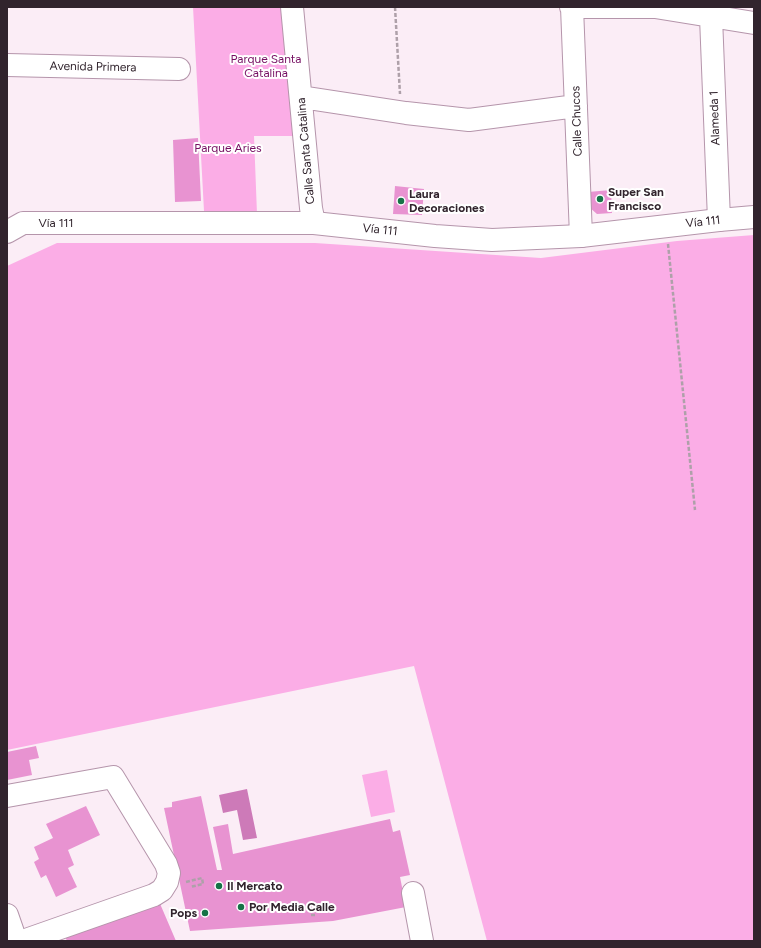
<!DOCTYPE html>
<html>
<head>
<meta charset="utf-8">
<style>
  body { margin:0 }
  #map { position:relative; width:761px; height:948px; overflow:hidden; background:#fbedf6; font-family:Figtree,sans-serif }
  canvas { display:block }
  .frame { position:absolute; inset:0; border:8px solid #31242d; pointer-events:none }
</style>
</head>
<body>
<div id="map">
<canvas width="761" height="948"></canvas>
<div class="frame"></div>
</div>
<script>
const context = document.querySelector('canvas').getContext('2d');
context.lineJoin = 'round';
function fillPath(path, color) { context.fillStyle = color; context.fill(path, 'evenodd'); }
const poly = rows => new Path2D(rows.map(r => 'M' + r).join(''));
function trace(path, color, width, dash) { context.strokeStyle = color; context.lineWidth = width; context.lineCap = dash ? 'butt' : 'round'; context.setLineDash(dash || []); context.stroke(path); }
function drawText(font, color, halo, rows, align = 'center') {
  context.font = font + ' Figtree,sans-serif'; context.lineWidth = 4; context.setLineDash([]); context.textBaseline = 'middle'; context.strokeStyle = halo; context.fillStyle = color; for (const [text, x, y, turn = 0] of rows) {
    context.save(); context.translate(x, y); context.rotate((+turn || 0) * Math.PI / 180); context.textAlign = isNaN(turn) ? turn : align; if (halo) context.strokeText(text, 0, 0); context.fillText(text, 0, 0); context.restore();
  }
}
fillPath(poly([
  [193,7,281,7,296,136,254,136,257,214,204,211],
  [754,235,754,941,487,941,414,666,7,750,7,266,57,243,315,243,541,258,677,241],
  [387,770,395,812,371,817,362,775]
]), '#fbade6');
fillPath(poly([
  [247,789,257,838,243,840,237,810,223,813,219,795]
]), '#cd7ab8');
fillPath(poly([
  [198,138,201,201,175,202,173,140],
  [395,186,424,189,422,215,393,214],
  [611,190,612,213,597,214,589,207,588,192],
  [36,746,39,758,29,760,32,775,7,780,7,752],
  [201,796,217,870,222,870,213,827,228,824,233,854,390,819,393,832,400,830,410,875,400,877,406,907,333,921,190,931,164,808,172,807,172,802],
  [86,806,100,835,68,850,74,865,68,868,77,887,56,897,46,875,41,878,34,862,39,859,34,847,53,838,46,824],
  [158,899,176,941,67,941,64,934]
]), '#e893d1');
const minor = poly([
  [292,7,311,208,314,223],
  [571,7,655,7,754,23],
  [572,7,581,236],
  [711,17,719,220],
  [7,65,179,69],
  [301,97,406,113,469,120,576,106],
  [7,796,113,777,166,864,169,873,167,882,162,890,154,895,23,941],
  [413,893,422,941]
]);
const major = poly([
  [7,232,23,223,314,223,435,236,492,240,581,236,719,220,754,217],
  [7,915,16,941]
]);
trace(minor, '#b595ab', 24);
trace(major, '#b595ab', 24);
trace(poly([
  [395,7,400,94],
  [668,244,695,510],
  [186,882,202,878,203,884,190,887],
  [311,915,317,915]
]), '#aea0a9', 2.5, [4, 2]);
trace(minor, '#fff', 22);
trace(major, '#fff', 22);
for (const [x, y, r, color] of [
  [600,199,4,"#157247"],
  [401,201,4,"#157247"],
  [219,886,4,"#157247"],
  [241,907,4,"#157247"],
  [205,913,4,"#157247"]
]) { const dot = new Path2D(); dot.arc(x, y, r, 0, 2 * Math.PI); context.fillStyle = color; context.fill(dot); trace(dot, '#fff', 1.5); }
drawText('12px', '#750f62', '#fff', [
  ["Parque Santa",266,59],
  ["Catalina",266,73],
  ["Parque Aries",228,148]
]);
drawText('12px', '#31242d', '#fff', [
  ["Avenida Primera",93,67,1],
  ["Alameda 1",715,118,-92],
  ["Calle Chucos",577,121,-92],
  ["Calle Santa Catalina",306,151,-95],
  ["Vía 111",703,222,-6],
  ["Vía 111",56,223],
  ["Vía 111",380,230,6]
]);
drawText('bold 12px', '#31242d', '#fff', [
  ["Super San",608,192],
  ["Francisco",608,206],
  ["Laura",409,194],
  ["Decoraciones",409,208],
  ["Il Mercato",227,886],
  ["Por Media Calle",249,907],
  ["Pops",197,913,"right"]
], 'left');
</script>
</body>
</html>
